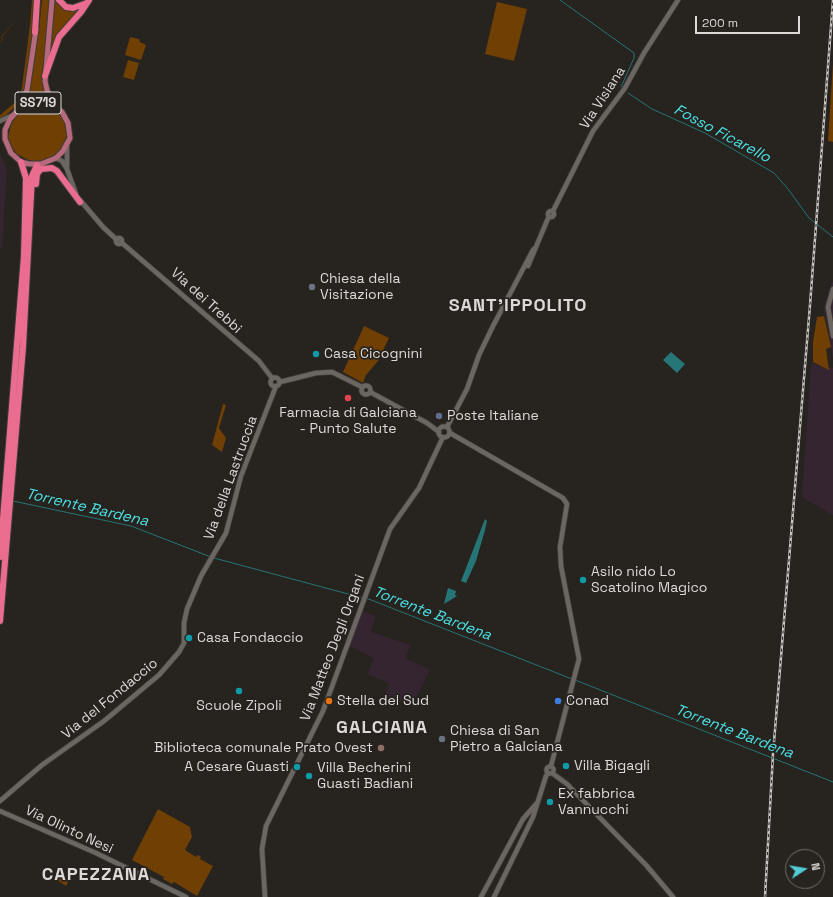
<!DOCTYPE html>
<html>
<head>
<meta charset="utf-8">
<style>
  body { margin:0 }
  #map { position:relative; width:833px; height:897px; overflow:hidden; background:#27231f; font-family:"Space Grotesk",sans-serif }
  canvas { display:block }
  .north { position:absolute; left:785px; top:849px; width:40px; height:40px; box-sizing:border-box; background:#27231f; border:1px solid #6f6c68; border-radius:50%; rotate:78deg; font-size:11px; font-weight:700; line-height:16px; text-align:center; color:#dcd9d6 }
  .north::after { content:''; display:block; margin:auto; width:14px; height:18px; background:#52cbd7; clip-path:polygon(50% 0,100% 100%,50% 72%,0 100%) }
  .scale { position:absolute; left:695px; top:16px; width:105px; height:18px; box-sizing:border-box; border:2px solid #dcd9d6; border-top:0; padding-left:5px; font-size:12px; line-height:14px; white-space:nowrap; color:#dcd9d6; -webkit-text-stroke:3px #27231f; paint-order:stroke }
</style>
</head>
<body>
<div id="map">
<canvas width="833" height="897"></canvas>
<div class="north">N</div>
<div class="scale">200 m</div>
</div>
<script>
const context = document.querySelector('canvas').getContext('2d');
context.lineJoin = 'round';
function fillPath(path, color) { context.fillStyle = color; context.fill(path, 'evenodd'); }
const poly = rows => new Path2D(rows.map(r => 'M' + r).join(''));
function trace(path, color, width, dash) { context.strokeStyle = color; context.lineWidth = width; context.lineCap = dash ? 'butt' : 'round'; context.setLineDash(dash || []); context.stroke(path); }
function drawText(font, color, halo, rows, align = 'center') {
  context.font = font + ' "Space Grotesk",sans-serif'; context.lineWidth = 3.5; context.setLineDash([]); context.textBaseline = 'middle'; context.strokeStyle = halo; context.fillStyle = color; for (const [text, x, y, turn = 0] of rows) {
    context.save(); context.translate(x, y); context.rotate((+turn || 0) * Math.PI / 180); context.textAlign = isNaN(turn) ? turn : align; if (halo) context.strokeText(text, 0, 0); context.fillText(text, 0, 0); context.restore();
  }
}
fillPath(poly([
  [0,153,7,170,2,249,0,248],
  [833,281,833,359,824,310,825,301],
  [811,363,833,368,833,515,802,497],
  [362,611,376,616,371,632,411,645,405,658,430,670,412,706,385,694,389,683,367,674,374,658,349,646]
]), '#352531');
fillPath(poly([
  [32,0,35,0,32,40,24,96,19,104,0,120,0,115,18,100,21,94,30,25,19,16,1,37,3,39,0,43,2,39,1,38,19,16,30,25],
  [42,0,50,0,43,86,49,102,28,103,39,29],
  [54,0,74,10,81,9,50,54],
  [497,2,527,9,514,61,485,54],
  [130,37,139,39,140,42,146,45,141,60,125,55],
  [128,60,139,63,134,80,123,77],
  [833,63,833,142,828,141],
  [38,104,50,106,63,116,68,132,62,149,55,157,40,162,28,160,17,154,13,149,8,137,11,125,17,114,21,110],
  [824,316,831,347,826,349,829,370,813,362,813,342,817,317],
  [364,326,389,338,378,361,366,375,363,383,343,372],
  [223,404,226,405,219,428,226,438,222,452,212,445],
  [158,809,190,827,192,837,185,850,196,857,198,855,201,857,200,859,213,866,197,896,174,882,172,884,163,879,164,877,132,860],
  [59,872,70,878,66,886,55,879]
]), '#6f3f03');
fillPath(poly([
  [671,352,685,364,677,373,663,360],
  [485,519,487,521,485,530,476,561,466,583,461,581],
  [448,588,456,591,455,595,457,596,444,604]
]), '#267577');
trace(poly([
  [560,0,634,53,634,58,621,87],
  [628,93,652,109,705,133,774,173,788,189,809,218,833,237],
  [13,501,131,526,211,557],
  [214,558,363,598],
  [366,598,572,679],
  [575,680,833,782]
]), '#267577', 1);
const secondary = poly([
  [0,121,13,115],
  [67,145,67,167],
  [56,158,62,161,67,169,76,194],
  [80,200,103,227,117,240],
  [553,211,593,131,625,88,644,53,678,0],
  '548 214a3 3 0 1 1 6 0a3 3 0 1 1-6 0Z',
  '116 241a3 3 0 1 1 6 0a3 3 0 1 1-6 0Z',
  [122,243,259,361,272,378],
  [528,266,549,216],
  [833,289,828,307,833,336],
  '270.5 382a4.5 4.5 0 1 1 9 0a4.5 4.5 0 1 1-9 0Z',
  [280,382,316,373,332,372,362,387],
  '361.5 390a4.5 4.5 0 1 1 9 0a4.5 4.5 0 1 1-9 0Z',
  [370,392,427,423,439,432],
  '438.5 432a5.5 5.5 0 1 1 11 0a5.5 5.5 0 1 1-11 0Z',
  [447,427,467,389,479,355,493,326,533,250,536,247],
  [450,433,563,498,567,504,560,547,561,566,579,659,551,766],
  '546.5 770a3.5 3.5 0 1 1 7 0a3.5 3.5 0 1 1-7 0Z',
  [552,773,567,784,646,865,673,897],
  [0,801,42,765,104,721,159,675,179,652,184,643,184,623,187,609,201,576,226,533,241,476,276,386],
  [0,811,96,853,186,897],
  [265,897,262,849,266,826,323,711,390,529,419,488,443,437],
  [481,897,523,819,537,803],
  [494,897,533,817,546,776,548,773]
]);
const primary = poly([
  [52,0,45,81,47,90,54,106],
  [41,103,54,106,62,112,68,123,70,138,63,151,56,158,41,164,29,164,21,162,11,153,5,139,5,130,10,119,19,109,32,104,41,103],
  [19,108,27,90,36,29]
]);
const highway = poly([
  [59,0,66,7,73,8,87,3],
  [35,32,37,0],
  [45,76,59,37,81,12,89,0],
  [36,184,37,174,41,169,52,168,57,171,80,202],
  [0,557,24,256,26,178,21,162],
  [0,621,23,347,32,176,37,165]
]);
trace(secondary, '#413d3a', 6);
trace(primary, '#413d3a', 7);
trace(highway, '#413d3a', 8);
trace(secondary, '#6b6661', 4.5);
trace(primary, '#b76a7d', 5);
trace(highway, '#ea6d8f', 6);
const rail = poly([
  [765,897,773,754,810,305,833,0]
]);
trace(rail, '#c8c5c2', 2.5);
trace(rail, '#27231f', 1, [3]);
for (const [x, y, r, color] of [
  [312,287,4,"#6b7280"],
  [316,354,4,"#0f9aa8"],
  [348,398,4,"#e0444e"],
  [439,416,4,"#5c6f8a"],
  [583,580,4,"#0f9aa8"],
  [189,638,4,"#0f9aa8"],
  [239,691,4,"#0f9aa8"],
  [329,701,4,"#e8710a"],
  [558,701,4,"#3f7fe0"],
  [442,739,4,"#6b7280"],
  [381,748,4,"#8d6e63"],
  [566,766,4,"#0f9aa8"],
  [297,767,4,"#0f9aa8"],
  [309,776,4,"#0f9aa8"],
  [550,802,4,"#0f9aa8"]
]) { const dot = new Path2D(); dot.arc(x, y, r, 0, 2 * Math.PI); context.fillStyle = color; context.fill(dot); trace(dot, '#27231f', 1.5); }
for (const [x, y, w] of [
  [38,103,46]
]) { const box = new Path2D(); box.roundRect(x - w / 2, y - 11, w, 22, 3); context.fillStyle = '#27231f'; context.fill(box); trace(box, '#dcd9d6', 1); }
drawText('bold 13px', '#dcd9d6', null, [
  ["SS719",38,103]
]);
drawText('14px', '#dcd9d6', '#27231f', [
  ["Via Visiana",603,98,-57],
  ["Via dei Trebbi",206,301,42],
  ["Via della Lastruccia",231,478,-70],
  ["Via Matteo Degli Organi",333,648,-69],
  ["Via del Fondaccio",110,699,-39],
  ["Via Olinto Nesi",69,830,25]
]);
drawText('14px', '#dcd9d6', '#27231f', [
  ["Chiesa della",320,279],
  ["Visitazione",320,295],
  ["Casa Cicognini",324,354],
  ["Farmacia di Galciana",348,413,"center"],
  ["- Punto Salute",348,429,"center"],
  ["Poste Italiane",447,416],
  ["Asilo nido Lo",591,572],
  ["Scatolino Magico",591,588],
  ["Casa Fondaccio",197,638],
  ["Stella del Sud",337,701],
  ["Conad",566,701],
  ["Scuole Zipoli",239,706,"center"],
  ["Chiesa di San",450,731],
  ["Pietro a Galciana",450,747],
  ["Biblioteca comunale Prato Ovest",373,748,"right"],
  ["Villa Bigagli",574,766],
  ["A Cesare Guasti",289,767,"right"],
  ["Villa Becherini",317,768],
  ["Guasti Badiani",317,784],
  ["Ex fabbrica",558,794],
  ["Vannucchi",558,810]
], 'left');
drawText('italic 15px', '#4ae0e4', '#27231f', [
  ["Fosso Ficarello",722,134,28],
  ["Torrente Bardena",87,508,13],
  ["Torrente Bardena",432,614,21],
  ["Torrente Bardena",734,732,21]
]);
context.letterSpacing = '1px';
drawText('bold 18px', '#dcd9d6', '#27231f', [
  ["SANT'IPPOLITO",518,306],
  ["GALCIANA",382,728],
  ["CAPEZZANA",96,875]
]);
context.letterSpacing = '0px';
</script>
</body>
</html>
